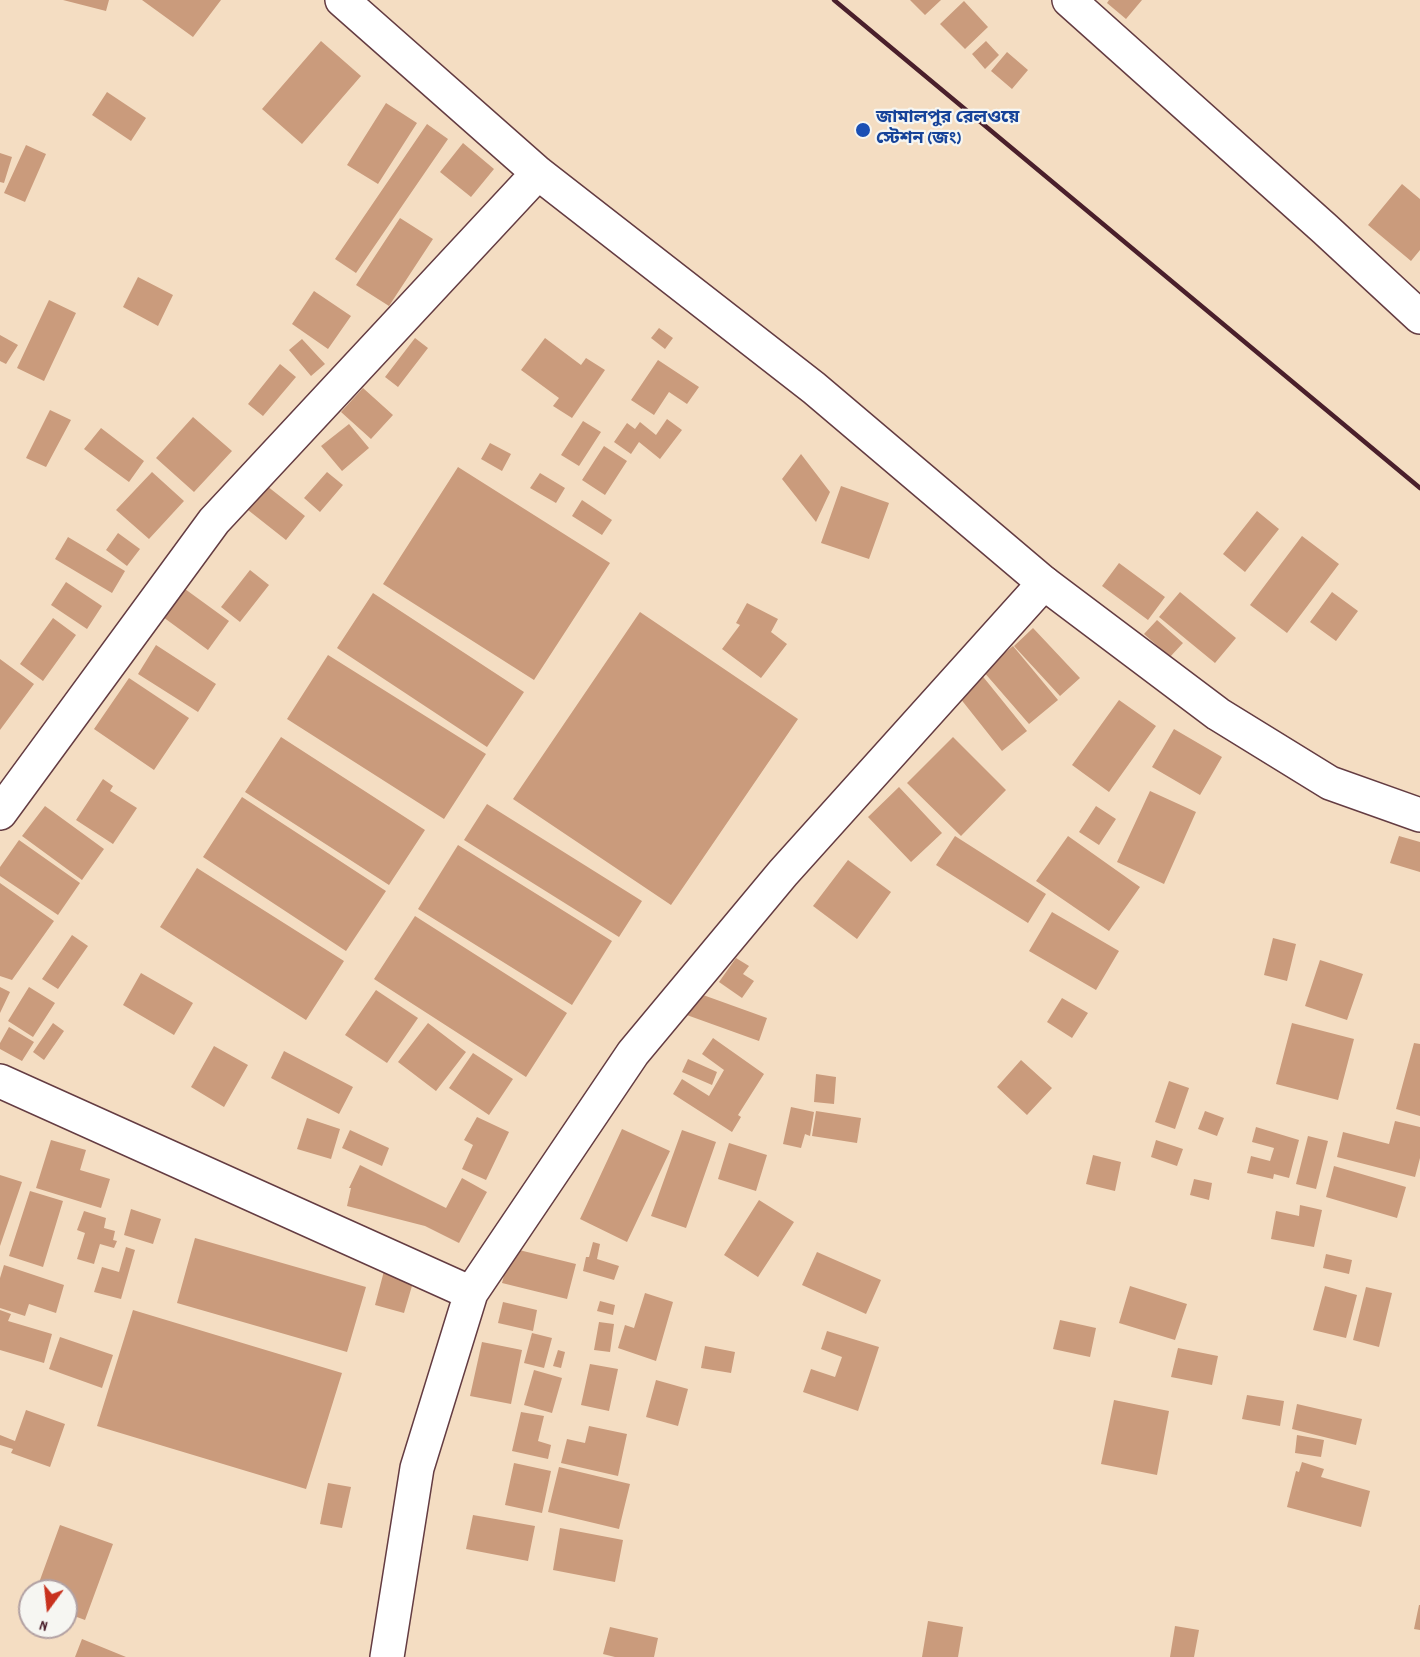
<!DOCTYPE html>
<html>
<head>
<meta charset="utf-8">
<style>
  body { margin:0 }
  #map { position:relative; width:1420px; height:1657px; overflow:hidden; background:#f4ddc2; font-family:Dekko,sans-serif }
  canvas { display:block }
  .north { position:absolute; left:18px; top:1579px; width:60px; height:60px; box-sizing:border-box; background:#f6f6f2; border:2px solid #b1a0a2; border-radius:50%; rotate:195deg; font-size:16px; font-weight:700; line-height:24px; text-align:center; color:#4a1f2b }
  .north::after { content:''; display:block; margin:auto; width:21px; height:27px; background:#c8321e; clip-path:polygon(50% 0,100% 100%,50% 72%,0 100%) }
</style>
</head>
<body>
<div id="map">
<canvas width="1420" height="1657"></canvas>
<div class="north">N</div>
</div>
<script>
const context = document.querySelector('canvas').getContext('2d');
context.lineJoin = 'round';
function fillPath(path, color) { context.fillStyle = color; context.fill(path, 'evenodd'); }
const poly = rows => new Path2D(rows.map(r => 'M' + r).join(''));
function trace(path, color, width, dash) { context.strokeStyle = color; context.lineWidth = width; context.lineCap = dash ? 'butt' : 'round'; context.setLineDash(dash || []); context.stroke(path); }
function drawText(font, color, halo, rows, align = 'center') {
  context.font = font + ' Dekko,"Noto Sans Bengali",sans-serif'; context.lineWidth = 4.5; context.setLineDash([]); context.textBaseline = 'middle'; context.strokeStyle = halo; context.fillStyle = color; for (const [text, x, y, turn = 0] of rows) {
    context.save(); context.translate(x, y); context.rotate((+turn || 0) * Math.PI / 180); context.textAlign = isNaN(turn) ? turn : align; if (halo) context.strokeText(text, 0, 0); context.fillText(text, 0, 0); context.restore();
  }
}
fillPath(poly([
  [63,0,109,0,106,11],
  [142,0,221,0,193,37],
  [910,0,941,0,925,15],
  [1109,0,1142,0,1126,19,1107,3],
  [964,1,988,27,965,49,940,24],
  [321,41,361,76,302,144,262,109],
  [986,41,999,55,985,69,972,54],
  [1007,52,1028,70,1012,89,991,71],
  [107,92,146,118,131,141,92,115],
  [386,103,417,123,378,184,347,165],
  [427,124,448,139,356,273,335,259],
  [463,143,494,169,471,197,440,172],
  [26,145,46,154,25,202,4,193],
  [0,153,12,157,4,183,0,182],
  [1402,184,1420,199,1420,250,1411,261,1368,225],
  [400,218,433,239,389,306,356,285],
  [138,277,173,295,158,326,123,307],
  [314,291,351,316,328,349,292,324],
  [49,300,76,313,44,381,17,368],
  [659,328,673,338,665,349,651,338],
  [0,335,18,345,6,364,0,361],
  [415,338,428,348,398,387,385,377],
  [545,338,581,365,586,358,605,370,572,418,553,406,559,398,521,370],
  [302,339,325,364,311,376,289,350],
  [658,360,699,387,687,404,669,392,654,415,631,400],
  [280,364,296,377,263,416,248,404],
  [363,388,393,415,371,439,341,412],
  [50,410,71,420,46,467,26,458],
  [193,417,232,451,194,492,156,458],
  [667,419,682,430,660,459,639,442,631,454,614,442,627,423,635,429,640,422,656,435],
  [583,421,601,432,579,466,561,455],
  [349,424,369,448,342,471,321,446],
  [101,428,144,461,129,482,84,449],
  [490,443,511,454,502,471,481,459],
  [604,446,627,461,605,495,582,480],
  [801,454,830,492,816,522,782,479],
  [458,467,610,563,534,680,383,584],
  [152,472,184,501,149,539,116,510],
  [327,472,343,485,320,512,304,498],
  [540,473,565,488,556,503,530,488],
  [267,486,305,516,286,540,248,510],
  [841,486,889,503,869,559,821,543],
  [582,500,612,520,602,535,572,516],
  [1257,511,1279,529,1245,572,1223,554],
  [118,533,140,549,127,566,106,550],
  [1302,536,1339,564,1287,633,1250,605],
  [68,537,125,571,112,593,55,559],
  [1119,563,1165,597,1148,620,1102,586],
  [250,570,269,585,240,622,221,607],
  [66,582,102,606,87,629,51,605],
  [185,589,229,621,208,650,163,617],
  [1180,592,1236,638,1215,663,1159,617],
  [1332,592,1358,611,1336,641,1310,622],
  [373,593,524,692,487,747,337,648],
  [747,603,778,619,771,632,787,644,761,678,722,649,740,625,736,623],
  [640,612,798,719,671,905,513,799],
  [53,618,76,635,43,681,20,664],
  [1157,620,1183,643,1170,657,1144,634],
  [1033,628,1080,678,1060,696,1014,646],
  [156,645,216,684,198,712,138,674],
  [1013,646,1058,700,1029,724,983,671],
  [328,655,486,754,444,819,287,719],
  [0,659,34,684,0,730],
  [980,673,1027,731,1002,751,956,693],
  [129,678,189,718,154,770,94,729],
  [1119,700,1156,726,1109,792,1072,765],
  [1174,729,1222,757,1200,795,1152,767],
  [281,737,425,830,389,885,245,792],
  [953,737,1006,790,961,836,907,783],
  [103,779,113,786,110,791,137,808,113,844,76,820],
  [899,787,942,833,911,862,868,817],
  [1150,791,1196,812,1164,884,1117,862],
  [242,797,386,891,346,951,203,857],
  [487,804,642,901,619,937,464,840],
  [45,806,104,849,82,880,22,836],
  [1096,806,1116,819,1099,845,1079,832],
  [955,836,1046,894,1028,923,936,865],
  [1068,836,1140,887,1109,931,1036,881],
  [1399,836,1420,842,1420,872,1390,863],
  [19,840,80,883,58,915,0,876,0,867],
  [458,845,612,941,572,1005,418,909],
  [848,860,891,892,857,939,813,906],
  [197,868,344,961,306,1020,160,927],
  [0,883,54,921,12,980,0,976],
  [1052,912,1119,951,1096,990,1029,951],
  [415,916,567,1013,526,1077,374,979],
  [72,935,88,946,58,989,42,979],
  [1273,938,1296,944,1287,981,1264,975],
  [736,958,749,966,743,974,754,981,742,998,719,982],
  [1320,960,1363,974,1347,1020,1305,1006],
  [141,973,193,1003,174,1035,123,1005],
  [0,987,10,992,0,1013],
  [29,987,55,1003,33,1037,8,1021],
  [376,990,418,1018,387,1063,345,1035],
  [692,991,767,1018,759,1041,684,1014],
  [1062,998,1088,1013,1072,1038,1047,1022],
  [53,1023,64,1031,44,1060,33,1052],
  [428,1023,466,1052,436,1091,398,1062],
  [1292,1023,1354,1039,1338,1100,1276,1084],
  [9,1027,34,1042,22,1061,0,1049,0,1043],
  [713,1038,764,1074,738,1115,741,1117,732,1132,673,1094,682,1079,709,1096,724,1070,702,1054],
  [1414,1043,1420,1044,1420,1116,1396,1109],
  [214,1046,248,1065,224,1107,191,1087],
  [284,1051,353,1087,339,1114,271,1078],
  [473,1053,513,1079,489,1115,449,1088],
  [688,1059,717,1072,712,1085,682,1072],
  [1021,1060,1052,1088,1027,1115,997,1087],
  [816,1074,836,1077,834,1104,814,1102],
  [1169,1081,1189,1088,1175,1129,1155,1122],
  [791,1107,814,1112,810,1136,805,1134,801,1148,783,1144],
  [816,1111,861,1118,857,1143,812,1136],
  [1205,1111,1224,1118,1217,1136,1198,1129],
  [477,1117,509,1132,486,1180,462,1169,473,1145,464,1140],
  [307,1118,340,1129,331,1159,297,1149],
  [1395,1121,1420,1127,1420,1158,1415,1177,1337,1157,1343,1132,1389,1144],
  [1256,1127,1299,1140,1289,1178,1274,1174,1273,1179,1247,1173,1251,1156,1270,1161,1274,1148,1252,1142],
  [622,1129,670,1151,627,1242,580,1219],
  [350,1130,389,1148,382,1166,342,1148],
  [682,1130,716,1142,686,1228,651,1216],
  [1308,1136,1328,1141,1316,1189,1296,1184],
  [51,1140,86,1150,80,1170,110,1179,101,1208,36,1188],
  [1156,1140,1183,1149,1177,1166,1151,1157],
  [729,1143,767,1155,756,1191,718,1179],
  [1093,1155,1121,1162,1115,1191,1086,1184],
  [360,1165,446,1208,462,1178,487,1192,459,1243,425,1226,347,1206,351,1188,349,1188],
  [1334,1166,1406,1187,1397,1218,1326,1197],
  [0,1175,22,1182,0,1246],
  [1194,1179,1212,1183,1209,1200,1190,1195],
  [30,1191,63,1201,43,1267,9,1256],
  [759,1200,794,1222,758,1277,724,1255],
  [1300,1205,1322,1210,1314,1247,1271,1239,1276,1211,1299,1216],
  [131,1209,161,1219,153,1244,124,1235],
  [84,1211,106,1218,104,1228,115,1231,113,1240,117,1241,114,1248,100,1244,94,1264,77,1259,85,1233,77,1230],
  [195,1238,366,1287,347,1352,177,1303],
  [593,1242,600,1244,597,1259,619,1266,614,1280,583,1271,586,1257,589,1257],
  [126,1247,135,1250,121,1299,94,1292,102,1267,119,1272],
  [511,1248,576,1264,567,1299,502,1283],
  [817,1252,881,1280,866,1314,802,1285],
  [1326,1254,1352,1260,1349,1274,1323,1268],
  [4,1265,64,1285,56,1313,29,1304,25,1316,0,1308,0,1278],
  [384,1271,414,1279,404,1313,375,1305],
  [1130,1286,1187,1304,1175,1340,1119,1323],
  [1325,1286,1357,1295,1346,1338,1313,1330],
  [1366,1287,1392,1293,1379,1347,1353,1340],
  [645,1293,673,1302,656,1361,618,1348,625,1325,634,1328],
  [600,1301,615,1305,613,1315,597,1311],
  [503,1302,537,1310,533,1331,498,1323],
  [0,1310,11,1314,8,1321,52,1334,44,1363,0,1350],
  [133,1310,342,1373,306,1489,97,1426],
  [1060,1320,1096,1328,1090,1357,1053,1349],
  [599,1322,614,1324,610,1352,594,1350],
  [827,1331,879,1347,858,1411,803,1392,811,1369,835,1377,842,1357,821,1349],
  [532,1333,552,1338,544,1368,524,1363],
  [60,1337,113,1355,102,1388,49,1369],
  [482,1342,522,1350,511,1404,470,1396],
  [705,1346,735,1352,731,1373,701,1368],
  [1178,1348,1218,1356,1212,1385,1171,1377],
  [558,1350,565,1352,561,1368,553,1366],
  [590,1364,618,1369,609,1411,581,1405],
  [534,1370,562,1378,552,1413,524,1405],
  [656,1380,688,1389,678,1426,646,1417],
  [1247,1395,1284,1401,1280,1426,1242,1419],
  [1114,1400,1169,1411,1157,1475,1101,1464],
  [1297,1404,1362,1419,1356,1445,1292,1429],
  [26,1410,65,1424,50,1467,11,1453,13,1449,0,1445,0,1435,15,1441],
  [521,1412,544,1416,538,1441,551,1445,548,1459,512,1451],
  [589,1426,627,1434,618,1476,561,1463,567,1439,585,1443],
  [1297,1435,1324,1440,1321,1457,1295,1453],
  [1302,1462,1324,1469,1321,1477,1370,1491,1361,1527,1287,1507,1296,1471,1299,1472],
  [514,1463,551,1471,542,1513,505,1505],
  [559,1467,630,1484,619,1529,548,1512],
  [328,1483,351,1487,342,1528,320,1524],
  [473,1515,535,1526,528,1561,466,1549],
  [60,1525,113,1544,85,1620,66,1613,66,1591,36,1591],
  [560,1528,623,1540,615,1582,553,1570],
  [1419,1605,1420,1605,1420,1630,1414,1629],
  [928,1621,963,1627,958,1657,922,1657],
  [1175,1626,1199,1630,1194,1657,1170,1657],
  [610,1627,658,1638,654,1657,615,1657,603,1654],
  [82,1639,126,1657,75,1657]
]), '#ca9b7c');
const minor = poly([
  [1069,0,1325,229,1420,317],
  [0,1081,471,1293],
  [387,1657,417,1468,471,1293,633,1053,783,873,1044,583]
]);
const primary = poly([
  [342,0,538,173,814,388,1044,583,1218,714,1330,783,1420,815],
  [0,813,214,521,538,173]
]);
trace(minor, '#643c42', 36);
trace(primary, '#643c42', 36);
trace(minor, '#fff', 33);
trace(primary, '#fff', 33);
trace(poly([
  [834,0,1420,488]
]), '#4a1f2b', 4.5);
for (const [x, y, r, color] of [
  [863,130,8,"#1a4fb4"]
]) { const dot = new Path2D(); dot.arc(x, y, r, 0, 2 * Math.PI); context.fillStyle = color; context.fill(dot); trace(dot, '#f6f6f2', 2); }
drawText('bold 18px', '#164399', '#f6f6f2', [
  ["জামালপুর রেলওয়ে",876,120],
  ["স্টেশন (জং)",876,141]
], 'left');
</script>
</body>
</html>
